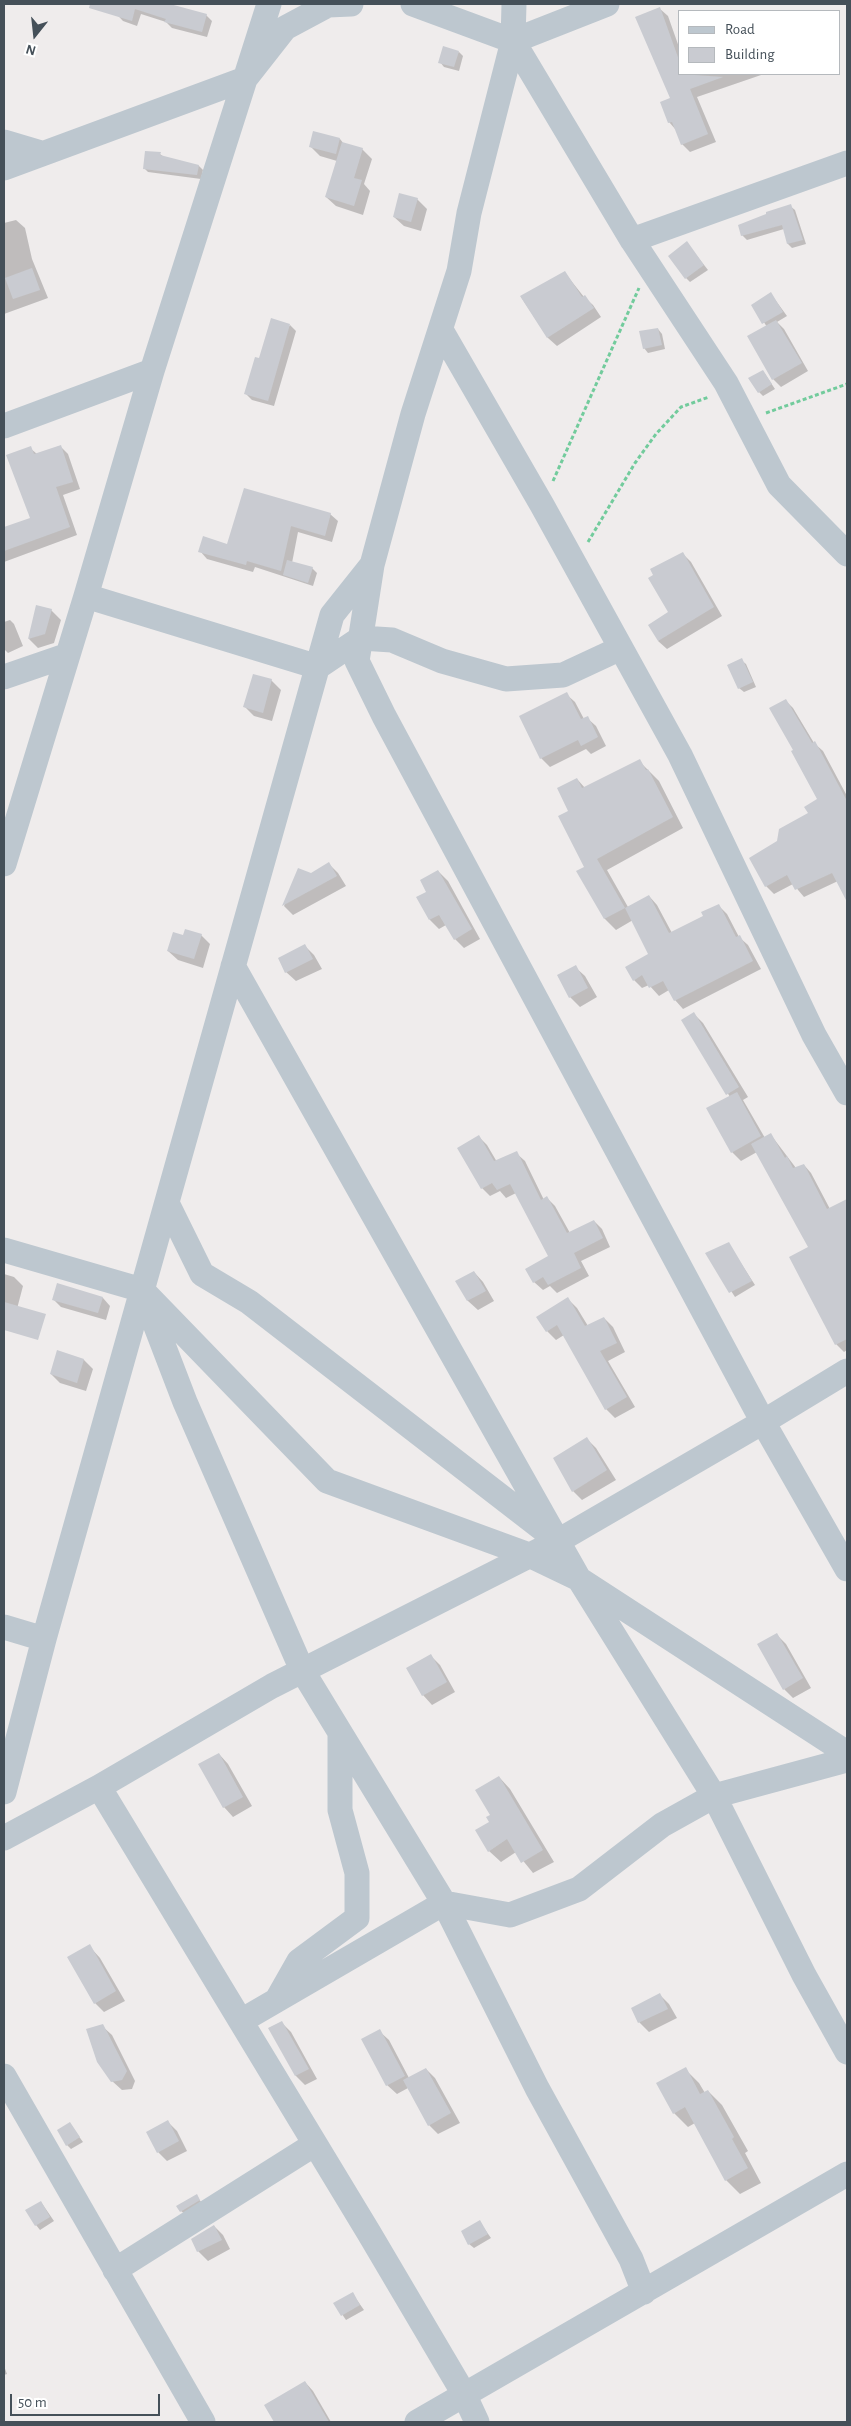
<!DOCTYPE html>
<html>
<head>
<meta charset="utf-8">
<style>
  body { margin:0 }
  #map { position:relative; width:851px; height:2426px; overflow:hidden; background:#efecec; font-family:"Alegreya Sans",sans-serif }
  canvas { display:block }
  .frame { position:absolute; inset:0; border:5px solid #455059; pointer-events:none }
  .legend { position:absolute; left:678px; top:10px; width:162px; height:65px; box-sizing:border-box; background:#fff; border:1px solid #b5b9bd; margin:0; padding:6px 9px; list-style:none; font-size:15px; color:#455059 }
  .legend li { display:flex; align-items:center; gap:10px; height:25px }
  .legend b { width:25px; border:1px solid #b5b9bd }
  .north { position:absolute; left:10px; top:10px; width:50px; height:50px; -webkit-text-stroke:4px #fff; paint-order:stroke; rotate:196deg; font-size:14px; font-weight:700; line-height:20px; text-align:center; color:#455059 }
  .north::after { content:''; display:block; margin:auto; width:18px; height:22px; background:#455059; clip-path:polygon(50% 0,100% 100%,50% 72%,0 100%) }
  .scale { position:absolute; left:10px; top:2394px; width:150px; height:22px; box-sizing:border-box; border:2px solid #455059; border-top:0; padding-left:6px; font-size:15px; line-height:18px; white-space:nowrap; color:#455059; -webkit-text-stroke:4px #fff; paint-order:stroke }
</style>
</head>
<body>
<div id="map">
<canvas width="851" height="2426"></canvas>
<div class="frame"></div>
<ul class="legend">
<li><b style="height:6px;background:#bdc7cf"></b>Road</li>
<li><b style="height:14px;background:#c9cbd1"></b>Building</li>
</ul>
<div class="north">N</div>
<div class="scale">50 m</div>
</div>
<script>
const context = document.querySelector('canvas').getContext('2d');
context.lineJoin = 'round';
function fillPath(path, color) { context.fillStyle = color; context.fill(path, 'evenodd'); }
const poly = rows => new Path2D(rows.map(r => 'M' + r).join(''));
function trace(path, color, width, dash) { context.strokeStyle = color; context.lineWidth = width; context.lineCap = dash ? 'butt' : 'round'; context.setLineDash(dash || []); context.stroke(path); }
fillPath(poly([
  [107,4,165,4,206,15,212,21,207,37,172,28,166,22,141,14,137,26,123,21],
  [659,8,668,16,680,50,680,74,764,74,697,97,716,142,690,152,682,144,676,130,669,122,671,98],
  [459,52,463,56,459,71,444,67,440,62],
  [340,139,344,144,362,149,372,159,364,184,370,191,363,215,336,206,326,197,337,161,320,156,310,146],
  [160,154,164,157,199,166,203,170,201,179,148,172,144,168],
  [417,199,427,209,421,231,404,226,394,217],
  [790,206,795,210,806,244,792,248,788,244,784,229,747,240,742,235],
  [16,220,25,228,32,259,48,298,4,314,4,223],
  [687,243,708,270,690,282,686,278],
  [565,273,584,297,593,305,601,317,557,346,548,338,521,297],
  [771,294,787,316,777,322,784,329,808,371,781,387,773,379,749,337,767,327,753,305],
  [290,325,296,331,274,406,252,400,246,394,260,360],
  [658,329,662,334,665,349,648,353,644,348],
  [763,371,775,389,763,396,759,392],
  [60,446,68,454,80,489,63,495,77,535,4,562,4,529,32,519,30,448,37,454],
  [330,514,338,521,332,542,298,532,292,563,312,568,317,573,313,586,255,567,253,572,207,559,200,551,228,545],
  [683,554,691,562,722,616,667,649,658,641,670,613,651,569],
  [37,606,51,610,61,620,54,643,38,648,29,639],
  [10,620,14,624,23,646,8,653,4,649,4,622],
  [741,660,746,664,756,687,744,692,739,688],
  [271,680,281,690,272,721,254,716,245,707],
  [566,694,575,702,584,719,587,718,596,726,606,746,591,754,586,749,550,767,541,758],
  [785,700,793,708,814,743,823,751,847,796,847,899,838,881,804,897,793,884,774,894,766,886,778,842,809,813,818,800,795,751],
  [639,761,659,781,683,828,607,870,628,907,649,896,657,905,672,933,704,916,718,905,727,914,739,937,748,945,761,969,683,1009,675,1000,669,990,659,996,649,985,642,988,634,980,650,954,633,920,616,930,605,919,578,872,586,868,570,812,577,779,585,788],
  [329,864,338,873,346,886,293,915,284,906,299,869,311,874],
  [438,871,448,881,480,939,464,948,455,939,446,925,439,929,430,920,428,892],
  [201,935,210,944,203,968,178,960,168,951,184,936],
  [305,946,314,955,322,969,296,981,286,972],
  [575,967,585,976,597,997,580,1007,570,997,558,976],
  [694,1014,703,1023,748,1097,743,1100,765,1138,771,1135,796,1168,804,1165,811,1173,830,1209,847,1200,847,1350,844,1352,836,1344,810,1248,757,1152,741,1161,732,1152,730,1097,683,1020],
  [479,1137,487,1145,497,1162,516,1153,525,1161,544,1200,547,1198,555,1206,570,1233,594,1221,602,1229,610,1247,581,1261,589,1276,557,1293,550,1286,543,1290,534,1282,550,1257,516,1193,506,1198,500,1191,490,1196,482,1188],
  [728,1243,755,1285,735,1297,707,1254],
  [474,1272,483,1282,494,1301,478,1310,468,1301,457,1282],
  [4,1274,14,1277,23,1286,13,1324,4,1321],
  [103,1298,110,1306,106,1320,61,1307,54,1300],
  [568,1299,577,1308,588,1326,604,1318,613,1327,625,1352,608,1361,635,1407,615,1418,606,1409,564,1335,556,1340,547,1331],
  [58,1352,84,1360,93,1369,86,1391,60,1383,51,1374],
  [587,1439,596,1448,616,1480,582,1500,573,1491],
  [776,1634,786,1644,811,1688,793,1698,784,1689],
  [431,1656,440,1665,455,1692,432,1705,423,1695],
  [219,1754,228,1764,252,1806,233,1817,224,1807],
  [499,1777,510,1789,554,1862,533,1873,516,1852,501,1862,489,1851,491,1815],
  [91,1948,100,1958,125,2001,104,2012,95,2003],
  [660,1995,669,2004,677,2018,649,2032,639,2022],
  [282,2023,291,2032,317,2079,305,2085,296,2076,270,2029],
  [102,2026,112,2035,135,2081,132,2089,122,2090,112,2081],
  [379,2031,389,2040,409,2078,426,2069,435,2078,460,2123,438,2134,429,2125,408,2088,397,2094,387,2085],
  [685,2069,699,2083,705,2093,708,2091,722,2105,748,2151,745,2153,761,2183,740,2194,726,2180,695,2123,688,2127,674,2113],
  [168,2122,177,2131,187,2151,167,2161,158,2152],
  [70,2124,83,2142,71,2149,67,2145],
  [196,2196,203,2204,186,2215,181,2211],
  [41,2202,54,2221,40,2230,36,2225],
  [479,2221,491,2238,474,2248,469,2244],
  [214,2226,223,2235,230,2249,208,2261,198,2251],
  [352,2293,364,2310,346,2320,335,2304],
  [4,2366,7,2374,4,2375],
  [305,2382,313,2391,331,2422,275,2422,266,2406]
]), '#0003');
fillPath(poly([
  [90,4,170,4,207,14,202,32,164,22,166,19,135,9,132,21,89,8],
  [660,7,680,63,680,74,723,77,690,89,708,134,681,145,672,122,668,123,660,102,670,98,635,17],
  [443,46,459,51,454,67,438,63],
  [313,131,340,138,336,154,309,147],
  [342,142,363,148,354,178,362,180,354,206,325,197],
  [145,151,161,152,160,155,199,165,197,175,143,169],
  [399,193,418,198,411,222,393,217],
  [791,204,803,240,787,244,782,225,741,236,738,225,766,214,766,212],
  [687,241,704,265,685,279,668,256],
  [32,268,40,290,13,299,5,278],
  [565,271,582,297,585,295,594,308,547,338,520,296],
  [771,292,783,312,762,324,751,305],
  [271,318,290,324,268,401,244,394,255,357,259,358],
  [776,320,802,363,772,380,747,336],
  [658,328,662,345,643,349,639,331],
  [763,370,772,384,758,393,748,378],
  [61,445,73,482,56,487,70,527,4,551,4,527,30,518,6,455,31,446,34,454],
  [244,488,331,513,325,536,291,526,281,571,247,561,246,565,198,552,203,536,227,544],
  [683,552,714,607,658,641,648,625,668,612,648,578,653,575,650,569],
  [287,560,313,567,308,583,283,575],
  [36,605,52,609,45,634,28,639],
  [742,658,753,682,738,689,727,665],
  [253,674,272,679,263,713,243,707],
  [567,692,581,719,588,716,598,737,581,746,578,740,540,759,519,716],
  [786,699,811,741,812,743,815,741,847,801,847,902,832,873,795,890,787,875,765,887,749,858,777,841,779,829,808,813,804,807,817,799,791,751,793,750,769,708],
  [640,759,646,770,648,769,673,817,597,859,625,908,604,919,576,871,584,867,558,816,568,811,557,788,577,778,582,788],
  [329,862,337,876,282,906,298,868,311,873],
  [438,870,472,929,454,940,439,915,429,920,416,897,426,892,420,880],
  [649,895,669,933,703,916,701,912,719,904,736,937,740,935,753,961,674,1001,663,981,649,988,642,975,633,981,625,967,648,954,625,908],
  [185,929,202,934,194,959,167,951,173,932,183,935],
  [305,944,313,959,285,973,278,958],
  [576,965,588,988,569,998,557,975],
  [694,1012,739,1087,726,1095,681,1020],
  [737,1092,761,1136,731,1153,706,1108],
  [771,1133,785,1158,787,1156,793,1168,804,1164,827,1209,847,1199,847,1339,835,1345,789,1257,808,1247,751,1144],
  [479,1135,494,1161,517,1151,541,1200,547,1196,567,1233,594,1220,603,1238,574,1253,581,1268,548,1285,543,1277,533,1283,525,1269,548,1256,510,1184,497,1190,492,1183,481,1189,457,1148],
  [729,1242,752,1281,729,1293,705,1253],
  [474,1271,486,1291,467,1301,455,1281],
  [57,1283,103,1297,98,1313,52,1300],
  [568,1297,585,1326,604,1317,617,1343,600,1351,627,1397,605,1410,557,1325,546,1332,536,1317],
  [4,1302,46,1314,38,1340,4,1330],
  [57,1350,84,1359,77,1383,50,1374],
  [587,1437,607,1470,572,1492,553,1458],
  [777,1633,803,1678,783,1690,757,1644],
  [431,1654,447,1682,422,1696,406,1668],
  [219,1753,243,1797,223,1808,198,1764],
  [499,1776,543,1850,521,1863,507,1839,488,1852,475,1830,489,1822,486,1817,490,1815,475,1790],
  [90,1944,116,1991,94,2004,67,1957],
  [660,1993,668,2009,638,2023,631,2008],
  [282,2021,309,2069,295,2076,268,2028],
  [103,2024,127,2071,122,2080,111,2082,97,2062,86,2029],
  [380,2029,405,2076,386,2086,361,2039],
  [686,2067,700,2094,708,2090,734,2137,732,2139,748,2168,725,2181,685,2107,673,2114,656,2083],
  [426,2068,451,2113,428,2126,403,2080],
  [168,2120,179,2141,157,2153,146,2132],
  [70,2122,80,2137,66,2146,57,2130],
  [197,2194,200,2200,180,2212,176,2206],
  [41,2201,50,2217,35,2226,25,2210],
  [480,2220,488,2234,468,2245,461,2231],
  [214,2225,222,2240,197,2252,191,2239],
  [353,2292,360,2305,341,2316,333,2303],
  [305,2381,329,2422,274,2422,264,2405]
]), '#c9cbd1');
trace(poly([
  [766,413,847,384],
  [553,481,639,288],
  [588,542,635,463,656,434,681,407,709,397]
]), '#72cb9c', 3, [4, 2.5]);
trace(poly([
  [413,4,513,41,632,240,726,383,779,485,847,554],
  [514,4,513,41,469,213,459,271,413,414,372,565,357,661,384,716,763,1422,847,1569],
  [513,41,607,4],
  [4,142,41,153],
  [4,168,245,79,285,28,328,5,351,4],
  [632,240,847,163],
  [441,330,542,505,680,755,814,1035,847,1093],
  [4,426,152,371],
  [86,596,318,667,361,638,392,640,442,661,506,679,563,675,621,648],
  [4,677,68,655],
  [4,864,86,596,152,371,269,4],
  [233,966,579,1579,714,1796,804,1975,847,2052],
  [167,1203,202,1274,249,1302,548,1533],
  [4,1250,142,1290,327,1481,529,1555,579,1579,847,1753],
  [142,1290,185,1402,302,1670,444,1903,537,2088,631,2259,644,2292],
  [4,1627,44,1639],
  [99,1787,369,2233,464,2394,477,2422],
  [4,1792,44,1639,332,615,371,566],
  [4,1838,99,1787,272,1686,558,1541,763,1422,847,1371],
  [278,1998,299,1961,357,1918,357,1873,340,1810,340,1733],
  [241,2021,444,1903,510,1915,579,1889,662,1825,714,1796,847,1760],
  [4,2076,203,2422],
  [115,2270,315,2144],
  [417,2422,847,2174]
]), '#bdc7cf', 25);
</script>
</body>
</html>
